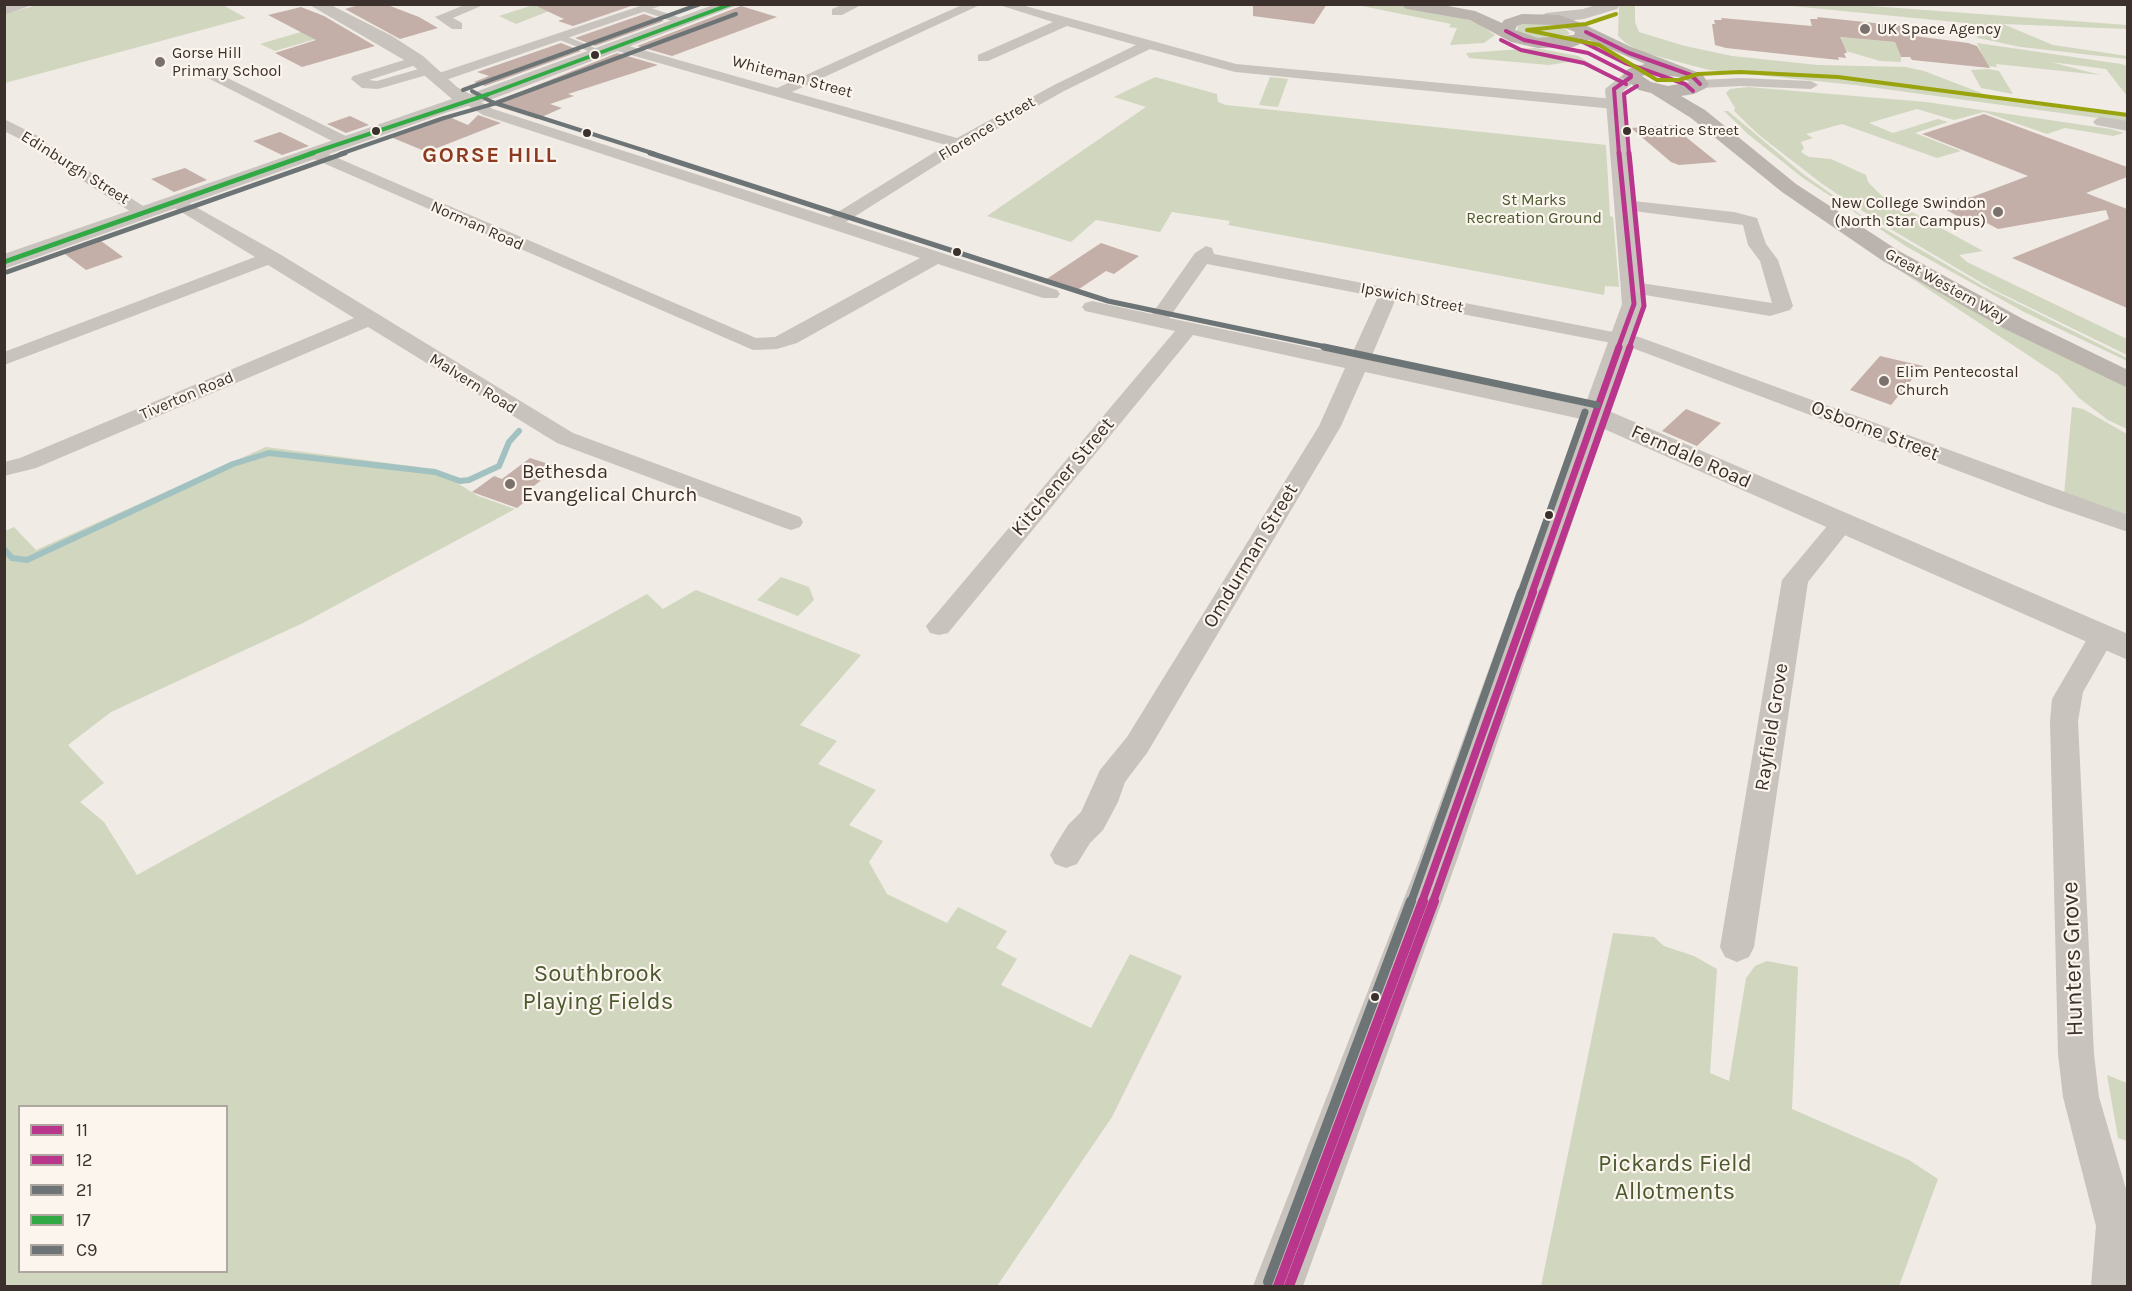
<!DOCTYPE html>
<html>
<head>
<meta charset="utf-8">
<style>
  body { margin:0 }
  #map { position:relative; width:2132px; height:1291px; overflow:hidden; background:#f0ebe5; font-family:Karla,sans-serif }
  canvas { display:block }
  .frame { position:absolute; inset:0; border:6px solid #3b302b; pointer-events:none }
  .legend { position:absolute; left:18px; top:1105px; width:210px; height:168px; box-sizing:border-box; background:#fbf5ee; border:2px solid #aea6a0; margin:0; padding:8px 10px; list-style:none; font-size:18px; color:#3b302b }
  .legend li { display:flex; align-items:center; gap:12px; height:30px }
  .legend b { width:30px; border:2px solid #aea6a0 }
</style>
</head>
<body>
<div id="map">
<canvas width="2132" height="1291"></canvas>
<div class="frame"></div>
<ul class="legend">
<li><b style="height:8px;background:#b9368c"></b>11</li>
<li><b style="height:8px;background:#b9368c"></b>12</li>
<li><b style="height:8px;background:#6c7476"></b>21</li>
<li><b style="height:8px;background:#31aa45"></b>17</li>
<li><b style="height:8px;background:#6c7476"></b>C9</li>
</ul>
</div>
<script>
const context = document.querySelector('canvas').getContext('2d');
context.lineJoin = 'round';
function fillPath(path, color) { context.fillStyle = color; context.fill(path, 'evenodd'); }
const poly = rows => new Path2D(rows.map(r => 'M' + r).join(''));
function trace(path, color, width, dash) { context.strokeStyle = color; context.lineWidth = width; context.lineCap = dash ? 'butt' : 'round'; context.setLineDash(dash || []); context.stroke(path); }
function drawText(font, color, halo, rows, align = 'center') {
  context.font = font + ' Karla,sans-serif'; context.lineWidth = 4.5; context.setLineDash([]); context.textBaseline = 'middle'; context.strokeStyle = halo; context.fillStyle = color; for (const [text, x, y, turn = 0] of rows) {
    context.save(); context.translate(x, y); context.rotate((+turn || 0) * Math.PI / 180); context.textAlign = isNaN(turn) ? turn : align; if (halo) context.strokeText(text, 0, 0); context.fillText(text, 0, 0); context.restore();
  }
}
fillPath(poly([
  [41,4,221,4,246,18,5,83,4,14],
  [533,5,549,11,516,24,499,16],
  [1357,5,1393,5,1432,10,1476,22,1495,35,1484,43,1450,45,1457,28,1449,27,1451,24],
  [1619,5,1635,5,1635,22,1639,32,1685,46,1732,56,1818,65,1906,67,1924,71,2002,101,2127,116,2127,122,1855,85,1709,70,1645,53,1627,44,1618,36],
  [1781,5,1858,5,2127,25,2127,29,2003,24,2053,45,2127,56,2127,59,2021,47,1978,38,1973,33,1978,30,1976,28,1966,23],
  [1525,23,1555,24,1566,29,1570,34,1542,40,1517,31,1518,26],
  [304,31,319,38,275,51,260,44],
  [1838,37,1895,42,1901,57,1901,62,1880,61,1846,51],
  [1977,43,2121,64,2127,66,2127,96,2106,69,2051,62,2100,75,1996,64,1997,67,1987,66],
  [1535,48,1578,56,1598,68,1585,65,1581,60,1549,65,1469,58,1466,53],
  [1988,69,1999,71,2013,94,1981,88,1971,70],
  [1155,77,1217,94,1218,102,1226,105,1606,145,1610,216,1613,217,1619,287,1605,286,1604,295,1228,225,1230,221,1178,213,1172,212,1160,232,1096,220,1071,242,987,216,1146,107,1114,97],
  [1270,77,1288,79,1278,107,1259,105],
  [1748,87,1926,102,2111,129,2124,133,2113,136,2065,128,2047,134,1984,112,1954,120,1917,109,1869,123,1893,133,1938,119,1948,122,1915,133,1961,151,1937,158,1842,124,1806,134,1813,138,1801,142,1804,148,1801,152,1809,157,1831,159,1866,175,1868,182,1881,195,1983,251,1959,255,1967,262,2127,339,2127,355,1992,289,1882,224,1821,183,1759,135,1734,111,1735,108,1726,93,1730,89],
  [1724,111,1728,111,1803,174,1861,215,1983,286,2127,358,2127,361,2024,312,1907,247,1803,178,1749,135],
  [1796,202,2127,386,2127,429,2108,420,2079,398,2058,375],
  [2072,407,2083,409,2127,434,2127,516,2064,495],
  [266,447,418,467,454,481,478,496,515,509,303,623,111,712,68,745,104,783,80,802,104,822,137,875,647,594,663,609,696,590,861,655,800,725,837,741,818,764,876,790,849,825,883,841,869,862,887,894,947,923,958,907,1007,931,996,948,1017,959,1001,985,1091,1028,1130,954,1182,976,1112,1117,997,1286,5,1286,5,531,14,527,36,550],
  [226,1106,226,1272,20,1272,20,1106],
  [781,577,809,587,814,600,798,616,757,600],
  [1613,933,1654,937,1664,946,1694,956,1717,969,1710,1073,1729,1081,1746,978,1755,966,1767,961,1798,967,1792,1109,1909,1160,1938,1179,1899,1286,1541,1286],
  [2107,1075,2127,1083,2127,1141,2118,1138]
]), '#d1d6bf');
trace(poly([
  [4,549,12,558,27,560,233,464,269,453,435,472,460,481,469,480,499,466,509,442,519,431]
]), '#a1c2c1', 6);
fillPath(poly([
  [362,4,385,4,419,17,438,28,400,39,345,9],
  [532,4,637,4,573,26,558,21,564,19],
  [1253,4,1327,4,1314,24,1253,16],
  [741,6,777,17,672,56,637,46],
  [301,7,324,16,375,46,302,67,275,53,316,40,268,15],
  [644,14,664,21,595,46,575,38],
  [1817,17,1903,26,1911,29,1915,36,1968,43,1977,46,1990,68,1912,60,1910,57,1901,57,1895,42,1840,37,1847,53,1844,53,1846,58,1838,57,1839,60,1726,48,1715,45,1712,24,1715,24,1714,20,1722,20,1721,18,1812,26,1810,19,1818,19],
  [561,43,581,51,485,86,474,82,489,76,477,72],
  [617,53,658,65,568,94,574,96,550,104,562,108,537,119,490,104],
  [1984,114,2127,167,2127,177,2086,193,2127,209,2127,308,2012,258,2109,219,2106,210,1998,229,1985,222,1972,224,1932,202,1972,197,2028,176,1922,134],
  [478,115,501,123,427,152,388,136,440,117,447,116,468,125],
  [350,116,369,125,346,133,327,124],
  [1671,125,1717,162,1679,165,1671,162,1631,128],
  [280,132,309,146,282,155,253,141],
  [185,168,207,180,174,192,151,179],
  [97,238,123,257,86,270,61,251],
  [1101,243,1139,256,1114,274,1106,271,1076,291,1045,280],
  [1880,356,1923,366,1891,405,1850,390],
  [1686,409,1721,423,1697,446,1662,431],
  [530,458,558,467,530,489,537,492,517,508,472,492,494,476,502,479]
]), '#c3afa7');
fillPath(poly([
  [648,7,687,20,689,22,684,25,645,12,643,10,648,7],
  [557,35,563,35,605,52,596,54,557,39,557,35]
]), '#c9c3be');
fillPath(poly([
  [13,4,35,4,4,15,4,7,13,4],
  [467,4,481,6,453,18,462,23,462,29,452,29,435,17,467,4],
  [646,4,663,5,443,81,433,81,431,78,433,75,646,4],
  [844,4,863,4,842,15,832,15,832,9,844,4],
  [964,4,982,4,792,92,957,138,1054,85,1136,45,1067,26,988,61,978,61,978,55,1053,22,996,4,1018,4,1236,64,1614,99,1622,104,1614,109,1235,72,1150,49,1064,91,965,147,846,222,1057,290,1060,294,1057,298,1043,298,938,264,797,343,777,349,753,350,307,156,305,153,313,148,319,150,756,338,775,337,920,258,483,115,459,100,467,95,472,97,493,109,830,217,946,145,610,49,608,46,615,42,777,88,964,4],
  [417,56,424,60,422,63,369,80,377,81,429,66,436,70,434,73,378,89,362,88,351,79,353,76,417,56],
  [207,68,352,139,354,142,352,145,340,145,202,75,200,72,207,68],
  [1741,78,1811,81,1818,85,1811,89,1741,86,1700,88,1693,84,1700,80,1741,78],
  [2101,117,2128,121,2128,131,2096,125,2093,122,2096,119,2101,117],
  [4,119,42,138,47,144,154,213,151,217,139,217,35,150,30,144,4,131,4,119],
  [176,196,278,253,573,433,800,517,803,522,800,527,791,530,782,527,557,443,368,327,36,468,4,476,4,462,20,458,354,318,268,265,4,365,4,352,255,257,170,205,167,201,170,197,176,196],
  [1624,200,1734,212,1757,218,1766,244,1778,260,1793,306,1790,310,1770,316,1627,292,1624,288,1627,284,1634,282,1772,303,1760,261,1748,245,1743,225,1618,209,1615,205,1624,200],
  [1206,246,1212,248,1214,254,1639,337,2128,515,2128,532,2049,505,1627,346,1395,301,1370,360,1595,408,1603,410,1606,415,1603,420,1595,422,1365,372,1341,426,1147,753,1125,782,1118,802,1103,830,1090,843,1077,864,1066,868,1055,864,1050,855,1055,846,1068,825,1081,812,1100,770,1127,737,1319,426,1345,368,1193,335,948,633,939,635,930,633,926,626,1175,331,1085,311,1082,307,1085,303,1092,301,1152,314,1195,253,1206,246],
  [1207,264,1378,297,1351,356,1169,318,1207,264],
  [1842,516,1851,519,1854,524,1808,582,1754,947,1749,957,1737,962,1725,957,1720,947,1782,580,1833,519,1842,516],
  [2102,627,2111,629,2115,636,2083,692,2078,721,2094,1054,2099,1097,2128,1196,2128,1286,2091,1286,2096,1226,2063,1097,2058,1054,2050,721,2052,699,2093,629,2102,627]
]), '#c9c3be');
fillPath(poly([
  [308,4,329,4,392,36,423,56,457,87,470,94,716,4,740,4,495,98,448,112,4,269,4,254,452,99,411,64,308,4],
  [1599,4,1619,6,1617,9,1584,19,1546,23,1538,18,1546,13,1583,9,1599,4],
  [1631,72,1640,77,1623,91,1623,104,1646,304,1609,411,2128,634,2128,660,1604,429,1457,860,1303,1286,1253,1286,1419,860,1622,304,1605,89,1625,73,1631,72]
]), '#c9c3be');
fillPath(poly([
  [1399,4,1437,4,1475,11,1502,23,1504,20,1522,14,1559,15,1581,23,1629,46,1702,74,1709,84,1706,88,1694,94,1681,96,1705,110,1796,184,1899,251,2023,319,2128,370,2128,388,2005,329,1883,261,1782,192,1691,118,1651,93,1639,90,1622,77,1628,69,1645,64,1589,40,1573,47,1538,48,1511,42,1470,20,1407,9,1399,4],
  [1523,24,1557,25,1575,32,1574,35,1538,38,1515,30,1517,26,1523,24],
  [1648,74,1679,77,1690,82,1668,86,1651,82,1642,76,1648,74]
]), '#bab3ae');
trace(poly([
  [1506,31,1524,40,1588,53,1631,75],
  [1586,32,1629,53,1691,75,1700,84],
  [1619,154,1614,89,1631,77]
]), '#b9368c', 4);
trace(poly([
  [1618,348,1634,304,1619,153]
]), '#b9368c', 5);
trace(poly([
  [1532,593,1619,347]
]), '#b9368c', 7);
trace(poly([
  [1422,902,1533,592]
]), '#b9368c', 8);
trace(poly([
  [1278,1286,1423,901]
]), '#b9368c', 10);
trace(poly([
  [1501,40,1521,50,1584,63,1626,84],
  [1581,41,1625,63,1685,84,1693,91],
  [1629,154,1624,94,1637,86]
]), '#b9368c', 4);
trace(poly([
  [1629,153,1644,306,1629,348]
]), '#b9368c', 5);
trace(poly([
  [1543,593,1630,347]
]), '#b9368c', 7);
trace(poly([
  [1433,902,1543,592]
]), '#b9368c', 8);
trace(poly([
  [1289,1286,1434,901]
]), '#b9368c', 10);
trace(poly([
  [463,90,700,4],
  [472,91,492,102,655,154]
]), '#6c7476', 4);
trace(poly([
  [650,153,1108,301,1331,348]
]), '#6c7476', 5);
trace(poly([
  [1324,347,1597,405],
  [1521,593,1585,412]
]), '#6c7476', 7);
trace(poly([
  [1411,902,1521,592]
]), '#6c7476', 8);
trace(poly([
  [1268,1282,1411,901]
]), '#6c7476', 10);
trace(poly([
  [309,154,489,94,731,4]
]), '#31aa45', 4);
trace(poly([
  [4,262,313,153]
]), '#31aa45', 5);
trace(poly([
  [340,154,444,118,493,104,736,14]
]), '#6c7476', 4);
trace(poly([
  [7,272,345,153]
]), '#6c7476', 5);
trace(poly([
  [1616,14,1586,24,1527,30,1599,45,1657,80,1679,80,1698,74,1740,72,1838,77,2128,115]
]), '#99a30e', 4);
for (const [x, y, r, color] of [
  [1865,29,6,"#7a716c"],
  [595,55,5,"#3b302b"],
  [160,62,6,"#7a716c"],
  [376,131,5,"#3b302b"],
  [1627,131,5,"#3b302b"],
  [587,133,5,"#3b302b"],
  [1998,212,6,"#7a716c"],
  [957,252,5,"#3b302b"],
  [1884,381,6,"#7a716c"],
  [510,484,6,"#7a716c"],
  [1549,515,5,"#3b302b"],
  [1375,997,5,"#3b302b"]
]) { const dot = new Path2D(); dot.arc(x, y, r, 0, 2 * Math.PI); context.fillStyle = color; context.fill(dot); trace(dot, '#fbf5ee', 2); }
drawText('15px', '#3b302b', '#fbf5ee', [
  ["Beatrice Street",1638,131]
], 'left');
drawText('16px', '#3b302b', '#fbf5ee', [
  ["UK Space Agency",1877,29],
  ["Gorse Hill",172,53],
  ["Primary School",172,71],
  ["New College Swindon",1986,203,"right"],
  ["(North Star Campus)",1986,221,"right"],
  ["Elim Pentecostal",1896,372],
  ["Church",1896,390]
], 'left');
drawText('16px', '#3b302b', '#fbf5ee', [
  ["Whiteman Street",792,77,15],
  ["Florence Street",987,129,-31],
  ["Edinburgh Street",75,168,32],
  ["Norman Road",477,226,24],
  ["Great Western Way",1946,286,29],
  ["Ipswich Street",1412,298,11],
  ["Malvern Road",473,384,32],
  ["Tiverton Road",187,396,-23]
]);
drawText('16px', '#4a5a2e', '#fbf5ee', [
  ["St Marks",1534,200],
  ["Recreation Ground",1534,218]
]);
drawText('20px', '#3b302b', '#fbf5ee', [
  ["Osborne Street",1875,431,21],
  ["Ferndale Road",1691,457,24],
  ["Kitchener Street",1063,477,-50],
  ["Omdurman Street",1251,556,-59],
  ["Rayfield Grove",1772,727,-81]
]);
drawText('20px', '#3b302b', '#fbf5ee', [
  ["Bethesda",522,472],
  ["Evangelical Church",522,495]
], 'left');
context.letterSpacing = '1.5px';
drawText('bold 22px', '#8c3b22', '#fbf5ee', [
  ["GORSE HILL",490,156]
]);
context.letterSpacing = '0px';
drawText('24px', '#3b302b', '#fbf5ee', [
  ["Hunters Grove",2073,959,-92]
]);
drawText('24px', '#4a5a2e', '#fbf5ee', [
  ["Southbrook",598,974],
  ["Playing Fields",598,1002],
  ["Pickards Field",1675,1164],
  ["Allotments",1675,1192]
]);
</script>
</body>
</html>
